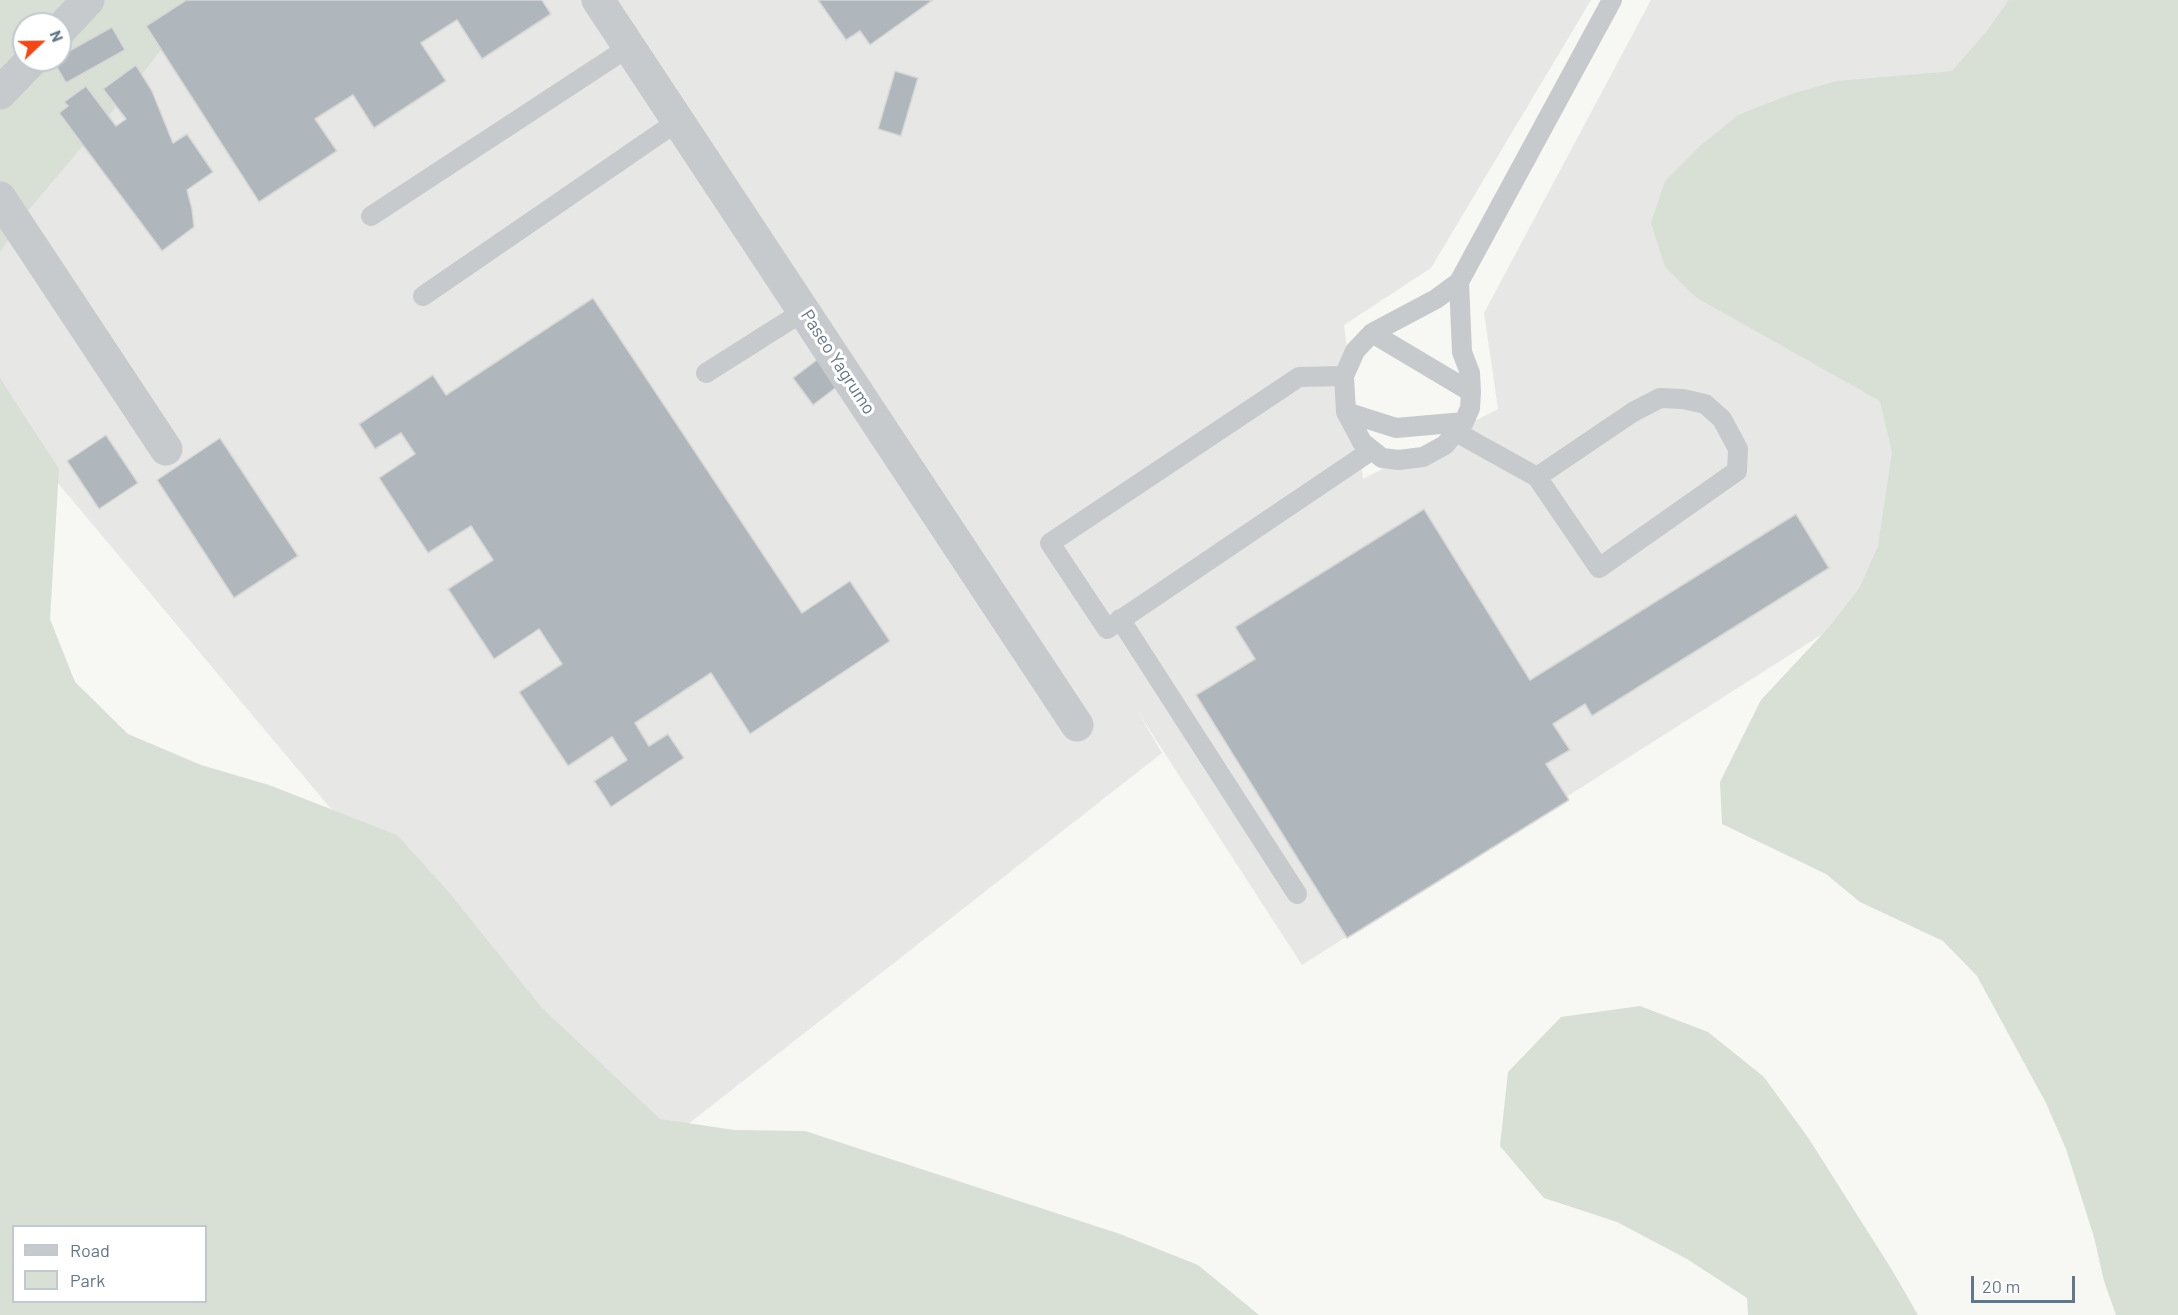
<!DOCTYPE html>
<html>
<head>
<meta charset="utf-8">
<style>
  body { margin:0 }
  #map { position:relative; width:2178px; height:1315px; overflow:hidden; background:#f7f7f3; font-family:Barlow,sans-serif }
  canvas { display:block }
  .legend { position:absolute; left:12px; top:1225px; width:195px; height:78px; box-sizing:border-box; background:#fff; border:2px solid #c1c9cf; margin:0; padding:8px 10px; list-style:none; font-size:18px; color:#637787 }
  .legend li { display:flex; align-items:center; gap:12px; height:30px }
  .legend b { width:30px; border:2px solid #c1c9cf }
  .north { position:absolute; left:12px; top:12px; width:60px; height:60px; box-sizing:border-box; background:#fff; border:2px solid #c1c9cf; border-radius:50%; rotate:68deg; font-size:16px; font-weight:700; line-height:24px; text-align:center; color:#637787 }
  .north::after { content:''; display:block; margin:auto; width:21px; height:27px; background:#f34716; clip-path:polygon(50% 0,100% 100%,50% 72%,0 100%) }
  .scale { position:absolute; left:1971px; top:1276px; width:104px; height:27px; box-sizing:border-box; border:3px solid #637787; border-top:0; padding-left:8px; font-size:18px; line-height:21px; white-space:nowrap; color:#637787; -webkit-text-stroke:4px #fff; paint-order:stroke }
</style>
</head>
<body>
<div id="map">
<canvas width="2178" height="1315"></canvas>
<ul class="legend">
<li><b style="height:8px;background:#c6cacd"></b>Road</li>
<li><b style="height:16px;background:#d8dfd4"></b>Park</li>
</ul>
<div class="north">N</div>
<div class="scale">20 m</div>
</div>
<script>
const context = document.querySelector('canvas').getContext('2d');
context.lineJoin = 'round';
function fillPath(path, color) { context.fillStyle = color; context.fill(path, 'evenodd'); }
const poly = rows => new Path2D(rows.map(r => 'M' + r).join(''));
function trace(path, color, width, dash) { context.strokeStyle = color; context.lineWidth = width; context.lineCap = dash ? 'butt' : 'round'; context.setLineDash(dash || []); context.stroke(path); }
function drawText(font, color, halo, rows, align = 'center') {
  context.font = font + ' Barlow,sans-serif'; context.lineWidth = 6; context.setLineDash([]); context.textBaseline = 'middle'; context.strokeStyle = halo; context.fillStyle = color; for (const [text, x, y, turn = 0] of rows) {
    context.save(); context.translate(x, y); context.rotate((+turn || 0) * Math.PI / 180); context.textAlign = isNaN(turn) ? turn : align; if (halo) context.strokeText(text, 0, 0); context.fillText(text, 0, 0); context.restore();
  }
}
fillPath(poly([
  [0,0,1591,0,1431,268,1344,325,1363,479,1498,409,1484,313,1651,0,2178,0,2178,408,1302,965,1138,712,1162,753,632,1168,0,414],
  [24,24,60,24,60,60,24,60]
]), '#e7e8e6');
fillPath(poly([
  [0,0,200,0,121,101,26,213,0,252],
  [24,24,60,24,60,60,24,60],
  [2009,0,2178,0,2178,1315,2116,1315,2104,1281,2094,1237,2066,1149,2046,1103,1977,976,1943,941,1860,902,1826,874,1722,824,1720,782,1761,700,1830,626,1860,587,1878,546,1892,452,1880,401,1697,298,1665,267,1651,223,1665,181,1700,146,1738,115,1791,94,1837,81,1952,71,1986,32],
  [0,378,59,469,50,619,75,682,128,734,201,765,269,785,397,835,447,890,542,1008,660,1119,734,1130,805,1131,1120,1234,1198,1265,1259,1315,0,1315],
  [14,1226,206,1226,206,1302,14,1302],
  [1640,1006,1708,1032,1764,1077,1809,1139,1892,1270,1918,1315,1748,1315,1747,1298,1687,1259,1617,1222,1544,1198,1500,1146,1508,1072,1561,1017]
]), '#d8dfd4');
const building = poly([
  [186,0,542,0,551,14,482,59,457,20,421,43,446,81,374,128,353,95,315,119,337,151,259,202,146,26,186,0],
  [818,0,933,0,870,45,860,31,846,40,818,0],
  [112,27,125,50,66,83,53,61,60,60,60,56,112,27],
  [136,65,152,91,173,143,187,134,213,172,187,190,192,209,194,227,162,251,59,113,68,106,64,102,86,86,116,126,126,119,103,89,136,65],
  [895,71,918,78,901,136,878,129,895,71],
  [593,298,802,613,850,581,890,641,750,734,711,673,635,723,649,746,668,734,684,758,611,807,594,781,627,760,612,737,568,766,519,692,562,664,539,629,494,659,448,589,493,560,471,526,428,553,379,478,415,454,401,433,375,449,359,424,433,375,446,395,593,298],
  [818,359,838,386,813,405,793,378,818,359],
  [106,435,138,483,99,509,67,461,106,435],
  [220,438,298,556,234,598,157,480,220,438],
  [1424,509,1530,680,1796,514,1829,568,1592,716,1585,704,1553,724,1570,750,1546,764,1569,800,1347,938,1196,695,1255,659,1235,627,1424,509]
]);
fillPath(building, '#afb7bd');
trace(building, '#d8d8d6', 1.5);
trace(poly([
  [371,216,629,47],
  [1459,282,1462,352,1470,373,1471,392,1470,408,1464,422,1445,445,1423,457,1399,460,1382,458,1362,442,1346,412,1344,376,1355,351,1372,333,1436,299,1459,282,1612,0],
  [423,296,678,121],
  [1372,333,1471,392],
  [706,373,804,311],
  [1344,376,1299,377,1050,543,1107,629,1372,450],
  [1346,412,1396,428,1464,422],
  [1456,432,1537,477,1599,568,1737,471,1738,449,1722,419,1705,404,1683,399,1660,398,1633,412,1537,477],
  [1120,619,1297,894]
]), '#c6cacd', 20);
trace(poly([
  [598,0,1077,725],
  [60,30,88,0],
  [0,93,32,60],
  [0,198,166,449]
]), '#c6cacd', 33);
drawText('18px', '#637787', '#fff', [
  ["Paseo Yagrumo",838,362,57]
]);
</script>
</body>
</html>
